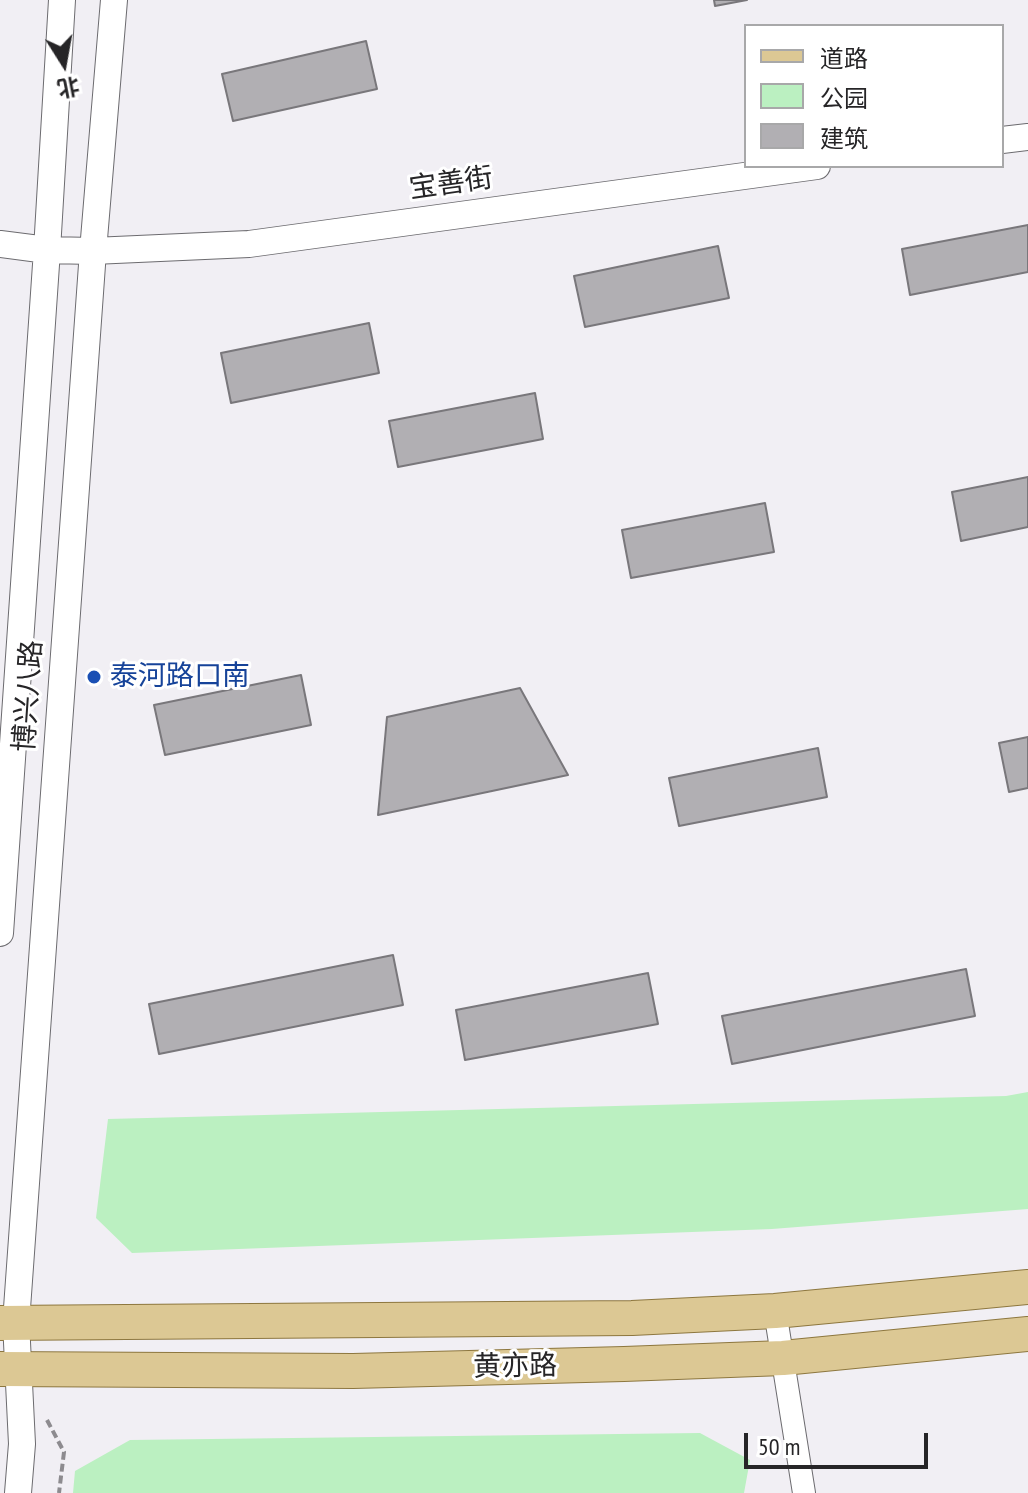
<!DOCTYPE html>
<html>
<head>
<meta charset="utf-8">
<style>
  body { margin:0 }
  #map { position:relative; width:1028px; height:1493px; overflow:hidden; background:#f1eff4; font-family:"PT Sans Narrow","Noto Sans SC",sans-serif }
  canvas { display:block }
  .legend { position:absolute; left:744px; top:24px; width:260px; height:144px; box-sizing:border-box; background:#fff; border:2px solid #a8a8a9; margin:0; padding:10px 14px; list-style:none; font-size:24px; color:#262527 }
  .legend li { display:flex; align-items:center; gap:16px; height:40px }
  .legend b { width:40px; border:2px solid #a8a8a9 }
  .north { position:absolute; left:24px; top:24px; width:80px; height:80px; -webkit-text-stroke:6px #fff; paint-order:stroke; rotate:169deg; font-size:22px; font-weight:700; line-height:32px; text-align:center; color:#262527 }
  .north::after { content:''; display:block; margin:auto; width:28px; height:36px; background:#262527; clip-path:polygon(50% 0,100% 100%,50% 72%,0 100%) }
  .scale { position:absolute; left:744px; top:1433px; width:184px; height:36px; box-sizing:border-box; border:4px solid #262527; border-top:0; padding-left:10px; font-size:24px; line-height:28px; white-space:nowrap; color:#262527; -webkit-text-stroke:6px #fff; paint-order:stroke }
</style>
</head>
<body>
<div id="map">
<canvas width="1028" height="1493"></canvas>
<ul class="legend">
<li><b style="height:10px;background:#dcc894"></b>道路</li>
<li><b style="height:22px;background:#bbf0c1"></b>公园</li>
<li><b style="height:22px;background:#b1afb3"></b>建筑</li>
</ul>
<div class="north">北</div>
<div class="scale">50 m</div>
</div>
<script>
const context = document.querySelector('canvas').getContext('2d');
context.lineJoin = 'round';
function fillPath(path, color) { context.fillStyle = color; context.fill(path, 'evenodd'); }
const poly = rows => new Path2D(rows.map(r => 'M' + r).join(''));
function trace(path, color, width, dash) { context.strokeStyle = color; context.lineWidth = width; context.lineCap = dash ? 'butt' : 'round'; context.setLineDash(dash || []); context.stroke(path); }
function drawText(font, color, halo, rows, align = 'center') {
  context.font = font + ' "PT Sans Narrow","Noto Sans SC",sans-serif'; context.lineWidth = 6; context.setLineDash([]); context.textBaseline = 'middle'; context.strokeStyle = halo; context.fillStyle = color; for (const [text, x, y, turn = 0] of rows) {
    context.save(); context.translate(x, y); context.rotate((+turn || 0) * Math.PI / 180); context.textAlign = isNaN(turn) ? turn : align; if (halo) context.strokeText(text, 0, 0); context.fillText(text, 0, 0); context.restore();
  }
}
fillPath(poly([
  [1028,1092,1028,1209,772,1229,132,1253,96,1218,108,1119,1006,1096],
  [700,1433,750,1460,744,1493,73,1493,75,1471,130,1440]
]), '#bbf0c1');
const building = poly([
  [714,0,747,0,715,6,714,0],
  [366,41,377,89,233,121,222,74,366,41],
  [1028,225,1028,272,910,295,902,249,1028,225],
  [718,246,729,298,585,327,574,276,718,246],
  [369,323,379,373,231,403,221,353,369,323],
  [535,393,543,439,398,467,389,421,535,393],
  [1028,477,1028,527,961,541,952,492,1028,477],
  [765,503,774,552,631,578,622,530,765,503],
  [301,675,311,725,165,755,154,705,301,675],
  [520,688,568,775,378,815,387,717,520,688],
  [1028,737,1028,788,1009,792,999,743,1028,737],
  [818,748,827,797,679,826,669,778,818,748],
  [393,955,403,1005,159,1054,149,1004,393,955],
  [966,969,975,1016,732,1064,722,1016,966,969],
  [648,973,658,1024,465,1060,456,1010,648,973]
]);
fillPath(building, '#b1afb3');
trace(building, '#79777b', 2);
const minor = poly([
  [775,1311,804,1493]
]);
const tertiary = poly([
  [1002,140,1028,137],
  [0,244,47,250,93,251,249,244,817,166],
  [0,933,47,250,62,0],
  [18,1493,22,1444,16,1322,93,251,114,0]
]);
const primary = poly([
  [0,1323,632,1318,775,1311,1028,1287],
  [0,1369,353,1371,624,1364,783,1358,1028,1334]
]);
trace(minor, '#6c6b6f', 24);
trace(tertiary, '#6c6b6f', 28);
trace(primary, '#8d773f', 36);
trace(poly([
  [47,1420,64,1452,59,1493]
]), '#8d8b8f', 4, [8, 4]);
trace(minor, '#fff', 22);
trace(tertiary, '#fff', 26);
trace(primary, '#dcc894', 34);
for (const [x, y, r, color] of [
  [94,677,8,"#1a4fb4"]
]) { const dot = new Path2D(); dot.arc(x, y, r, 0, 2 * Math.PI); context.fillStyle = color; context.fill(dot); trace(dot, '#fff', 3); }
drawText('28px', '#262527', '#fff', [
  ["宝善街",451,184,-8],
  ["博兴八路",29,696,-86],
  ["黄亦路",515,1367,-1]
]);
drawText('28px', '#164399', '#fff', [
  ["泰河路口南",110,677]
], 'left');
</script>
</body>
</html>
